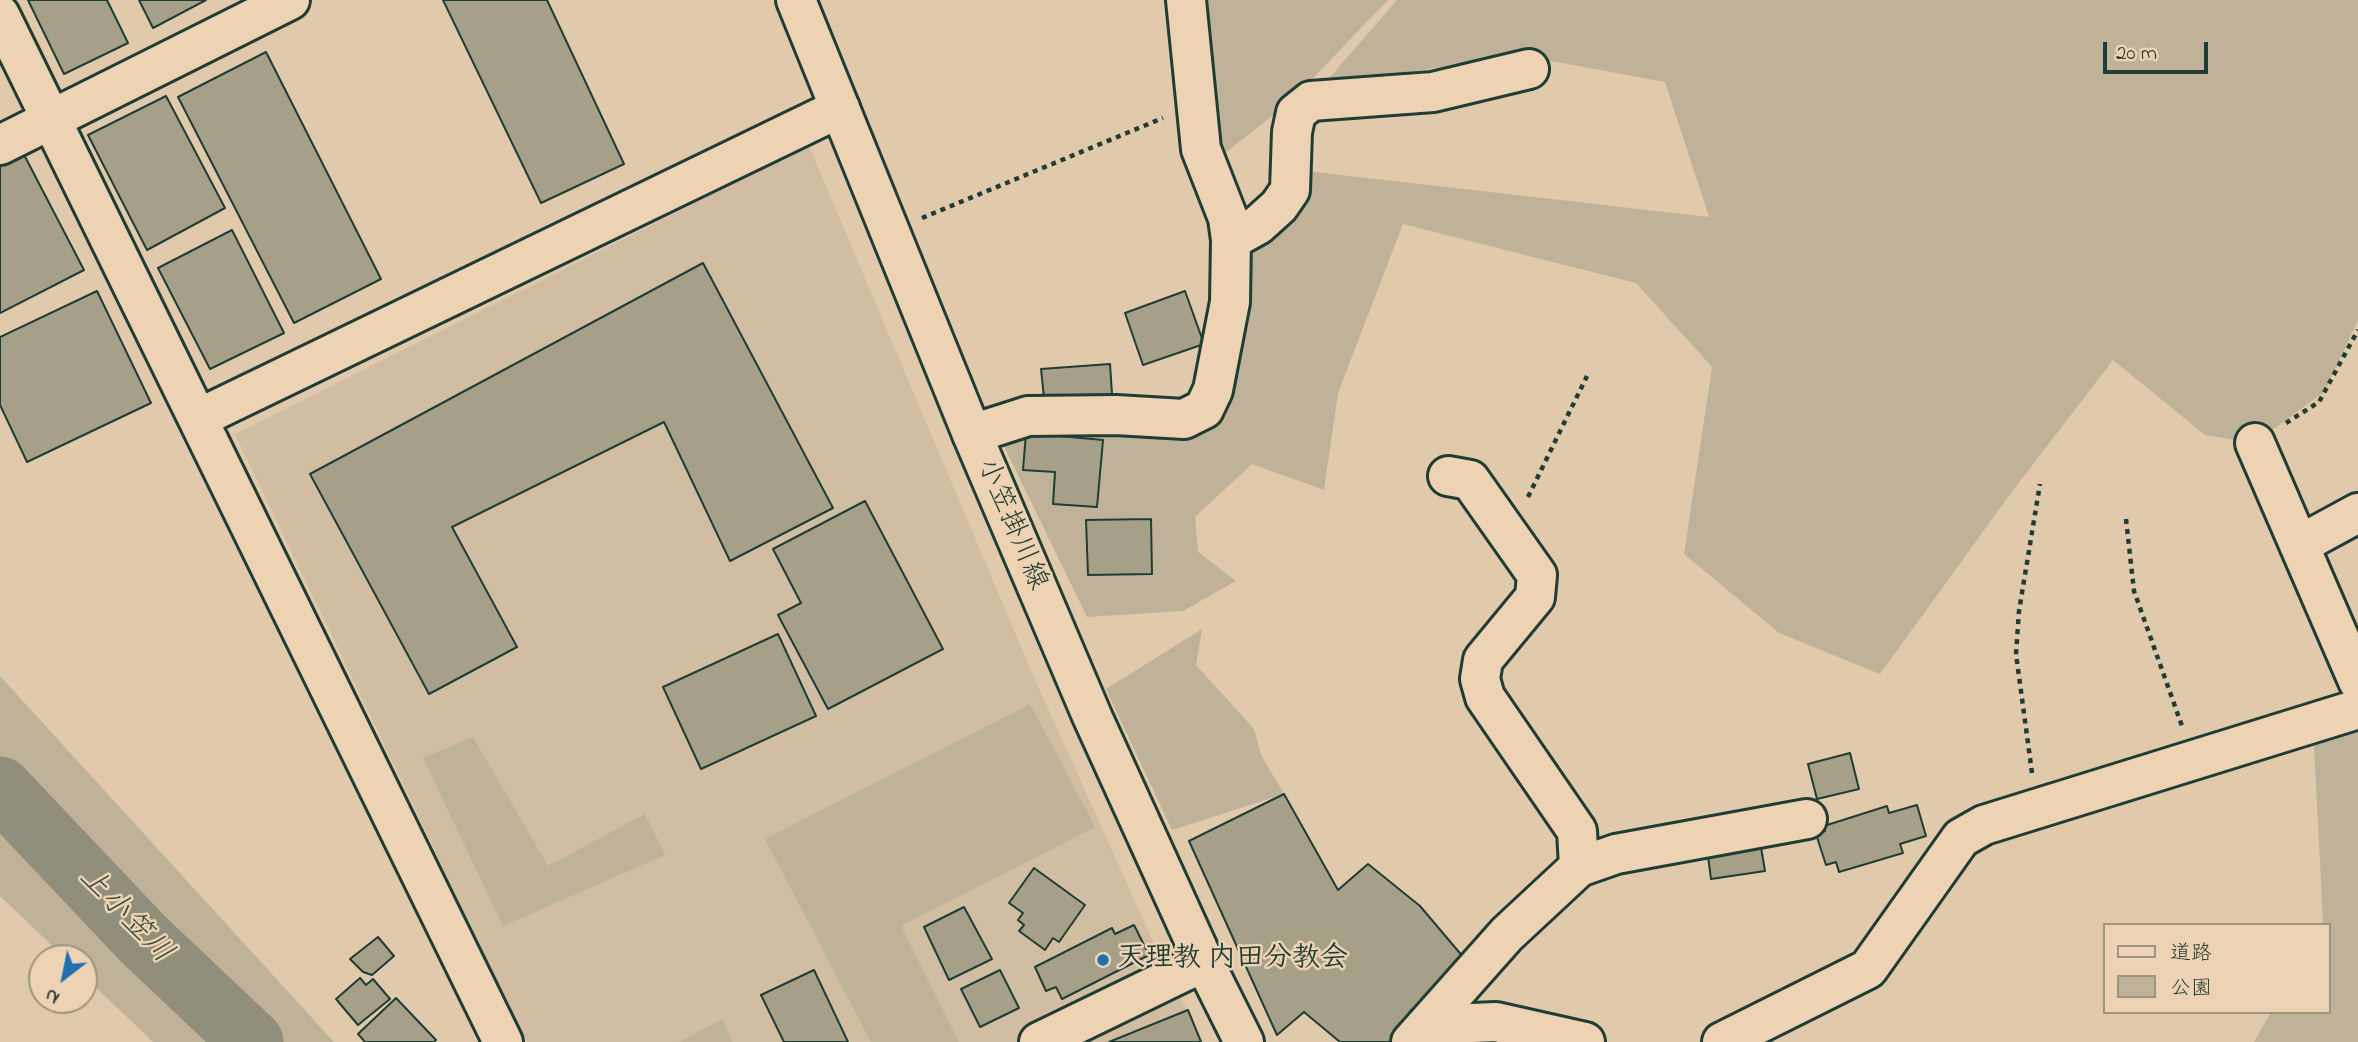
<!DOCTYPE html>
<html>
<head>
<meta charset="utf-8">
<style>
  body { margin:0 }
  #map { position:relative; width:2358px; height:1042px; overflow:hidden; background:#e1c9ac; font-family:"Indie Flower","Klee One",sans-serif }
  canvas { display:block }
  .legend { position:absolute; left:2103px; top:923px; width:228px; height:91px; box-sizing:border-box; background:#edd2b4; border:2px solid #9b9681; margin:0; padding:9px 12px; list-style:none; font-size:21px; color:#1f3d34 }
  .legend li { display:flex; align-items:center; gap:14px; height:35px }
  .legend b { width:35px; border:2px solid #9b9681 }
  .north { position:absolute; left:28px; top:944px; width:70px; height:70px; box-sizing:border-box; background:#edd2b4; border:2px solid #9b9681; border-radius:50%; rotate:212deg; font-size:19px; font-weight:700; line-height:28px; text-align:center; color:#1f3d34 }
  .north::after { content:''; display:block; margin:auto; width:24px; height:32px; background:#1f6fb2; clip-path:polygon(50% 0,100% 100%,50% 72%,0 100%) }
  .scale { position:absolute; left:2103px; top:42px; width:105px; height:32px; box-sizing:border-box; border:4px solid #1f3d34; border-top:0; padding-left:9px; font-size:21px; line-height:24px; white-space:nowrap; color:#1f3d34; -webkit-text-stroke:5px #edd2b4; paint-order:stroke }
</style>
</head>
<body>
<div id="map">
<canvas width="2358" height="1042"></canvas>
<ul class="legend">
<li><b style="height:9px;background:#edd2b4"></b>道路</li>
<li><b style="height:19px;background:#c0b298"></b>公園</li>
</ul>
<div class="north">N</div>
<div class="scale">20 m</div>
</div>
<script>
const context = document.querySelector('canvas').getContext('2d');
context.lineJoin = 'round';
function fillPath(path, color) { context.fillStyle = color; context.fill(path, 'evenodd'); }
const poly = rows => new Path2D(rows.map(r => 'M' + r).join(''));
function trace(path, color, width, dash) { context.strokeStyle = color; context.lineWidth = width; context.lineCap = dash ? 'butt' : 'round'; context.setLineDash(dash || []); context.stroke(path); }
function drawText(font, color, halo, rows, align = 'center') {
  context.font = font + ' "Indie Flower","Klee One",sans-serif'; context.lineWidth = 5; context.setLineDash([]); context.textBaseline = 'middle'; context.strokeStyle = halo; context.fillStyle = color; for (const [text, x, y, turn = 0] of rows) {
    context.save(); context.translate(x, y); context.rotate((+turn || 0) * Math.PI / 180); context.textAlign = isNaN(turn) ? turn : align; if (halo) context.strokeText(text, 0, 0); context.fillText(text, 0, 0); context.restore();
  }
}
fillPath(poly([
  [809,146,1033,675,1165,968,1204,1042,527,1042,235,434]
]), '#d0bda2');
fillPath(poly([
  [1194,0,1388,0,1291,101,1215,161],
  [1397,0,2358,0,2358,320,2325,391,2255,443,2205,435,2113,360,2011,493,1880,674,1779,633,1684,554,1712,367,1636,283,1403,224,1338,393,1324,490,1252,464,1195,517,1198,552,1236,581,1183,611,1087,617,1002,442,1045,435,1188,433,1249,245,1306,171,1709,217,1665,82,1524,56,1325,83],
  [1202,629,1196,665,1254,729,1261,755,1284,794,1172,830,1106,689],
  [0,676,334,1042,153,1042,84,976,84,958,65,958,0,896],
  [1030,704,1095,827,901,926,959,1042,871,1042,765,839],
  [2358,705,2358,1042,2254,1042,2271,1012,2328,1012,2328,925,2320,925,2323,921,2313,728],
  [473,737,548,866,645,814,665,855,503,926,423,758],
  [723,1019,732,1042,679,1042]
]), '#c0b298');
trace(poly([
  [0,788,144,940,252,1042]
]), '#918f7b', 63);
const building = poly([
  [28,0,107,0,128,43,64,74,28,0],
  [139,0,206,0,153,28,139,0],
  [443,0,547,0,624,164,541,203,443,0],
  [266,52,381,279,294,323,178,97,266,52],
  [166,96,225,208,147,250,88,135,166,96],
  [20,147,84,270,0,313,0,157,20,147],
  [232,230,284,333,210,369,158,268,232,230],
  [703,263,833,508,730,561,664,422,452,527,517,647,429,694,310,474,703,263],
  [97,291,151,403,27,462,0,405,0,337,97,291],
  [1185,291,1204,344,1143,365,1125,313,1185,291],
  [1110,364,1112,394,1044,398,1041,369,1110,364],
  [1026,433,1103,440,1097,507,1053,504,1055,472,1023,470,1026,433],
  [865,501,943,649,828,709,778,615,801,603,773,549,865,501],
  [1151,519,1152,574,1088,575,1086,520,1151,519],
  [778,634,816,716,701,769,663,687,778,634],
  [1850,753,1859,789,1817,799,1808,764,1850,753],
  [1284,794,1338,890,1368,864,1420,906,1464,958,1393,1042,1340,1042,1304,1012,1277,1035,1189,841,1284,794],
  [1917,805,1926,836,1900,844,1903,853,1839,872,1836,862,1826,865,1816,834,1825,831,1824,826,1887,806,1889,813,1917,805],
  [1761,847,1765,871,1711,879,1708,856,1761,847],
  [1034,868,1085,905,1059,942,1053,938,1045,950,1019,931,1024,925,1018,920,1023,913,1009,903,1034,868],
  [964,907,992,959,949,980,924,927,964,907],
  [1134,925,1149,955,1062,999,1056,987,1046,991,1035,967,1112,928,1115,934,1134,925],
  [378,937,394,956,372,975,363,972,350,959,378,937],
  [814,970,848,1042,784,1042,761,995,814,970],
  [1000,970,1019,1008,980,1027,961,989,1000,970],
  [360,978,366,985,373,979,390,999,358,1025,336,999,360,978],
  [396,998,436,1040,434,1042,365,1042,358,1034,396,998],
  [1188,1010,1201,1042,1109,1042,1188,1010]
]);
fillPath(building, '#a7a089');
trace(building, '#1f3d34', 2);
const minor = poly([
  [0,15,503,1042],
  [0,145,290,0],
  [1231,240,1258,225,1279,206,1290,190,1292,132,1296,113,1311,101,1433,92,1529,69],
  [199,418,840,108],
  [972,434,1028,416,1116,415,1184,419,1204,409,1213,390,1230,302,1231,240,1228,218,1201,149,1186,0],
  [2255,443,2358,681],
  [2299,545,2358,513],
  [1579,867,1616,854,1807,819],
  [1426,1025,1496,1022,1585,1042],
  [1039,1042,1204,962],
  [1411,1042,1507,934,1579,867,1577,831,1485,697,1480,679,1483,660,1535,597,1537,575,1470,480,1448,476],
  [1722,1042,1868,969,1961,838,1984,825,2358,709]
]);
const major = poly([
  [796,0,972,434,1092,716,1204,962,1244,1042]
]);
trace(minor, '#1f3d34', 44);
trace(major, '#1f3d34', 44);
trace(poly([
  [922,218,1163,118],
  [2286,423,2319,402,2358,330],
  [1528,497,1587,376],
  [2126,519,2134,591,2182,726],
  [2032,773,2016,654,2019,611,2040,484]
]), '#1f3d34', 4.5, [5, 5]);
trace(minor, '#edd2b4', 38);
trace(major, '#edd2b4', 38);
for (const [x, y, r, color] of [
  [1103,960,7,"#1f6fb2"]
]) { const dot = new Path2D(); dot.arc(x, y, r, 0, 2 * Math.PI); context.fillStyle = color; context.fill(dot); trace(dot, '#edd2b4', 2.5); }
drawText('28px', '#1f3d34', '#edd2b4', [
  ["小笠掛川線",1010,525,67]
]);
drawText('bold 28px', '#1f3d34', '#edd2b4', [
  ["天理教 内田分教会",1117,960]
], 'left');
drawText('italic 30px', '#30493f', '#edd2b4', [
  ["上小笠川",124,917,46]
]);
</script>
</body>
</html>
